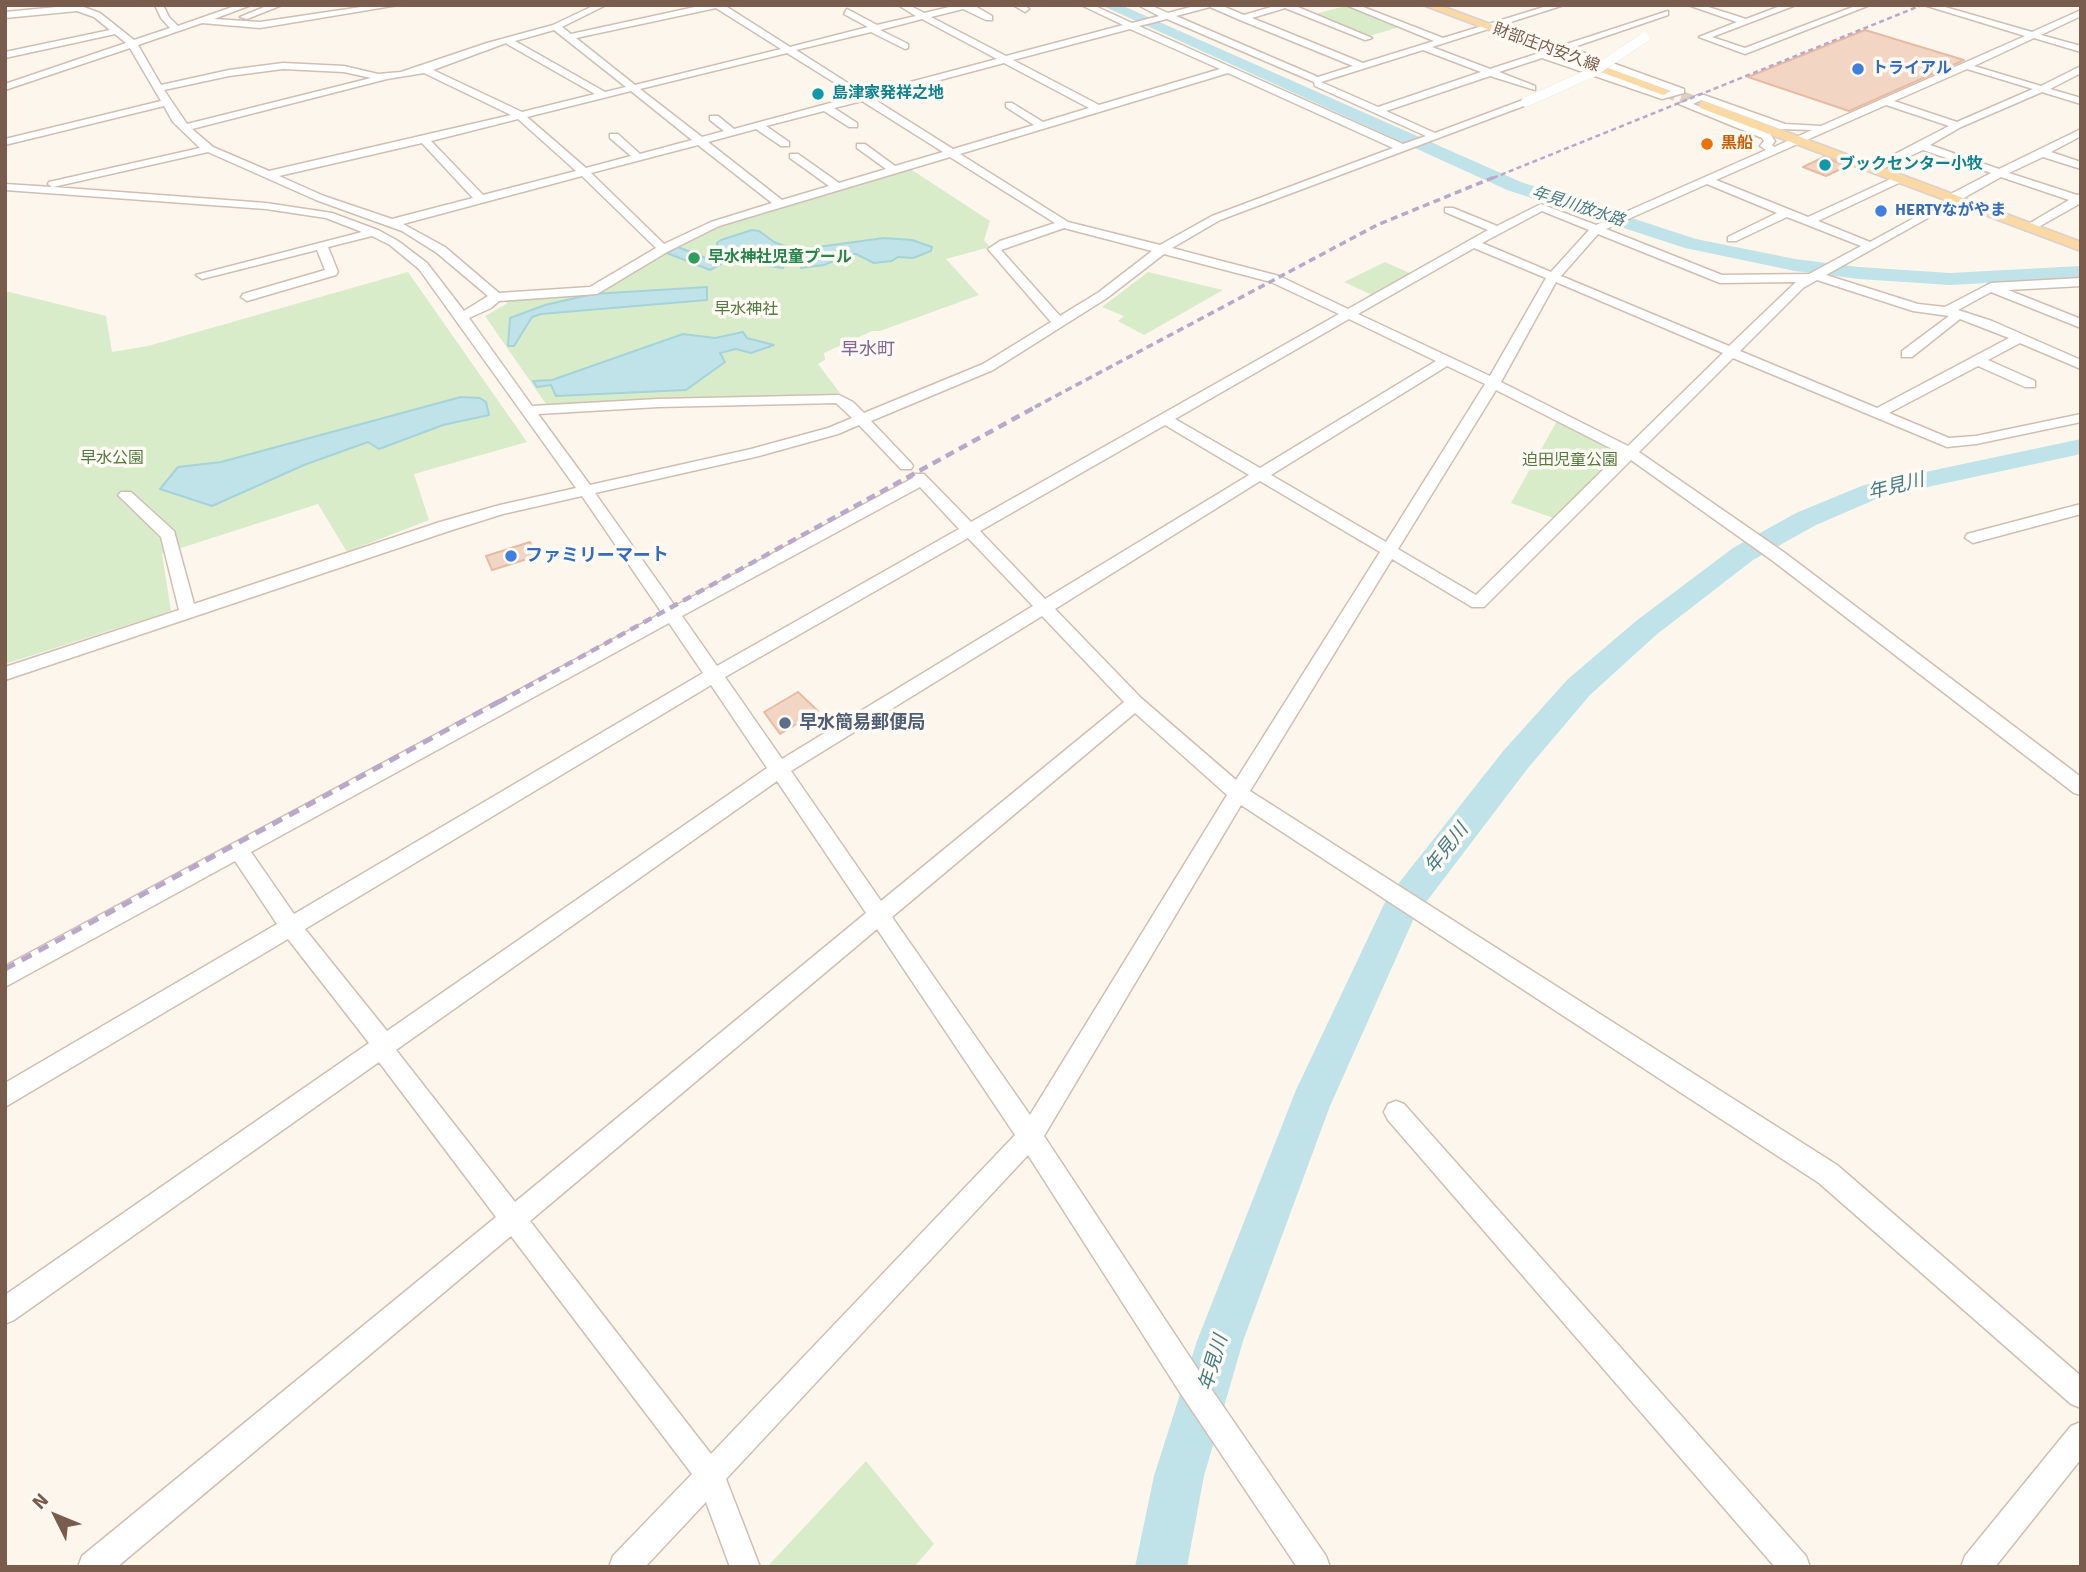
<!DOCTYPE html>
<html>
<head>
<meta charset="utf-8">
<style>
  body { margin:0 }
  #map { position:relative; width:2086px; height:1572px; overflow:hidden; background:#fdf6ec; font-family:Signika,sans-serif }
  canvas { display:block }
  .frame { position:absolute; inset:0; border:7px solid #7a5c4d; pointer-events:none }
  .north { position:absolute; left:21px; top:1481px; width:70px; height:70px; -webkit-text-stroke:5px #fffaf3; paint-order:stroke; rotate:313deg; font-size:19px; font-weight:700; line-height:28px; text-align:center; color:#7a5c4d }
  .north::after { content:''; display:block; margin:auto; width:24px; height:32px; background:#7a5c4d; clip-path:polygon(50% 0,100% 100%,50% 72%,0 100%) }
</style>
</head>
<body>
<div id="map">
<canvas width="2086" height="1572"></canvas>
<div class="frame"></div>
<div class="north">N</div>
</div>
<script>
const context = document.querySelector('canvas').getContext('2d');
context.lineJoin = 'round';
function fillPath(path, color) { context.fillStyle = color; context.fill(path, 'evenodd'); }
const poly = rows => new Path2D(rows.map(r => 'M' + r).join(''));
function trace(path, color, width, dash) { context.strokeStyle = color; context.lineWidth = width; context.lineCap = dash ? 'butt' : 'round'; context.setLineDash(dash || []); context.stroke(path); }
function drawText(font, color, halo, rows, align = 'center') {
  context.font = font + ' Signika,"Noto Sans JP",sans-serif'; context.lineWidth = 7; context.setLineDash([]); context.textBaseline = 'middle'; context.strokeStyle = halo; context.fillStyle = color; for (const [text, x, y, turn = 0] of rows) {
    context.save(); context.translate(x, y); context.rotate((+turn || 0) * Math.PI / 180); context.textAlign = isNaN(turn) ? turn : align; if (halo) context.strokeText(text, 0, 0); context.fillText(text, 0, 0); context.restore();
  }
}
fillPath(poly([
  [1349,5,1403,26,1369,36,1315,14],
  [909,168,990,221,984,240,990,247,946,259,979,295,880,331,872,331,824,353,825,360,818,364,840,393,822,396,546,404,485,316,506,304,509,298,587,293,716,225],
  [1385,262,1412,274,1374,296,1344,282],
  [408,272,527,442,414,474,429,520,347,552,318,504,162,554,171,611,5,664,5,291,106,316,112,352,148,346],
  [1148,272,1223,290,1144,335,1118,321,1124,316,1102,307],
  [1558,419,1620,454,1556,519,1511,503],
  [866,1461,934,1544,914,1567,767,1567]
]), '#d8ecc9');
const water = poly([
  [752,230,759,231,774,242,793,249,783,268,761,265,718,251,717,243,721,240,752,230],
  [884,238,912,240,932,247,931,251,913,258,898,257,892,261,874,263,856,254,850,254,824,265,801,268,810,248,884,238],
  [678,247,721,264,710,270,667,253,678,247],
  [707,287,707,300,541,314,532,317,514,346,508,346,510,318,545,305,593,294,707,287],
  [743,332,747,338,774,345,751,353,736,349,720,353,725,362,686,390,556,396,551,385,537,387,533,381,552,380,683,334,715,338,743,332],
  [461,397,480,398,486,402,489,415,443,425,379,449,368,442,304,465,212,506,160,489,178,467,221,462,461,397]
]);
fillPath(water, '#bfe3e8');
trace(water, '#a5d3da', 2);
fillPath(poly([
  [1101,5,1121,5,1521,182,1696,239,1795,259,1859,267,1950,273,2081,266,2081,278,1950,285,1859,279,1795,271,1685,248,1507,190,1101,5],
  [2081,439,2081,454,1881,497,1816,525,1753,560,1656,635,1590,695,1528,768,1414,918,1330,1106,1243,1341,1204,1476,1187,1567,1135,1567,1154,1476,1197,1341,1296,1090,1387,898,1504,750,1568,679,1636,621,1733,548,1796,513,1864,485,2081,439]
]), '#bfe3e8');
const building = poly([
  [1865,30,1964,60,1849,111,1748,77,1865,30],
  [1824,157,1847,166,1826,176,1803,167,1824,157],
  [530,542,537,556,492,570,486,556,530,542],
  [798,692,818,711,780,734,764,712,798,692]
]);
fillPath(building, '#f3d5c3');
trace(building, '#e6bba3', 2);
trace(poly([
  [1664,91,1704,105]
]), '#dcd0c4', 12, [12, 6]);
const minor = poly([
  [78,5,100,13,134,40,170,28,161,18,155,5,163,5,169,17,178,26,238,5,251,5,214,19,260,22,375,5,398,5,260,28,202,23,138,45,161,85,229,70,283,63,344,66,378,74,401,72,487,43,553,25,595,5,606,5,562,27,571,34,704,5,724,5,790,47,868,27,844,14,847,9,877,25,916,16,898,5,909,5,924,13,958,5,973,5,992,16,992,20,986,20,963,9,931,17,1006,56,1123,25,1081,5,1093,5,1132,23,1159,16,1138,5,1150,5,1168,13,1198,5,1220,5,1244,15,1278,5,1293,5,1372,38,1365,40,1285,8,1252,18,1363,63,1434,41,1346,5,1358,5,1443,38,1550,5,1564,5,1432,47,1490,69,1668,11,1668,15,1571,48,1684,89,1684,93,1662,99,1542,58,1499,72,1535,86,1535,90,1490,76,1386,111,1435,133,1523,100,1529,100,1529,104,1220,220,1172,248,1279,276,1348,309,1488,230,1445,212,1445,208,1453,208,1497,226,1541,204,1596,225,1766,150,1760,146,1764,141,1762,138,1679,104,1698,95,1704,95,1785,124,1821,126,2025,36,1924,5,1938,5,2032,32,2081,10,2081,16,2041,35,2081,46,2081,52,2034,38,1974,66,2041,86,2081,66,2081,73,2050,89,2081,98,2081,104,2042,92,1961,127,1930,145,1999,169,2081,129,2081,136,2051,152,2081,162,2081,169,2043,157,2009,173,2077,195,2081,194,2081,203,2033,230,2025,230,2025,226,2069,200,2001,177,1826,275,1918,304,1945,307,1991,283,2081,278,2081,286,2008,290,2081,319,2081,328,1991,292,1958,310,1992,321,2081,360,2081,369,2020,343,1988,360,2035,381,2035,387,2025,387,1978,366,1889,413,1949,438,1976,436,2081,414,2081,422,1976,444,1947,447,1733,358,1639,452,1785,553,2081,777,2081,795,2074,793,1773,561,1631,460,1484,607,1472,607,1392,559,1250,791,1837,1165,2081,1376,2081,1408,2071,1404,1819,1183,1241,805,1044,1136,1201,1374,1326,1556,1330,1567,1297,1567,1181,1394,1028,1155,726,1479,760,1567,730,1567,706,1502,645,1567,609,1567,613,1556,692,1474,511,1236,117,1567,78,1567,82,1556,496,1217,379,1062,14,1320,5,1324,5,1295,369,1043,288,939,5,1107,5,1083,277,924,235,861,5,987,5,966,662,613,582,496,503,514,452,530,5,680,5,667,179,610,161,537,121,498,118,495,121,492,131,492,174,531,194,604,440,522,500,505,576,488,419,269,390,245,372,236,328,247,338,272,336,275,247,301,241,297,243,294,325,270,317,250,202,279,196,275,362,232,326,218,266,209,5,190,5,184,52,187,48,184,49,182,200,148,173,122,164,106,5,145,5,139,161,101,130,48,5,90,5,84,126,43,115,34,5,58,5,52,110,30,94,17,77,11,5,18,5,12,78,5],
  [1210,7,1240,20,1353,66,1318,77,1176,16,1210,7],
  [716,8,781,49,635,85,576,38,716,8],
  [922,19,997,59,865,94,796,50,871,32,905,49,908,48,908,44,880,30,922,19],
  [1167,19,1314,82,1315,86,1426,136,1403,144,1139,26,1167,19],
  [1130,29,1220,69,1099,105,1013,60,1130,29],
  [554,30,626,87,605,92,515,41,554,30],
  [506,43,507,44,595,94,522,112,433,70,506,43],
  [1423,50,1481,72,1378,107,1321,82,1423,50],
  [1563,50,1567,54,1671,91,1662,93,1551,55,1563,50],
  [787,53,856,96,734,129,718,116,710,116,710,120,724,131,702,137,640,89,787,53],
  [1004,63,1089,108,1043,122,1012,103,1006,103,1006,107,1034,125,953,149,872,98,1004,63],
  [283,69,344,72,371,78,187,124,164,90,229,76,283,69],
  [1967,69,2033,89,1957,122,1894,101,1967,69],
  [424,73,511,115,269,171,213,147,192,129,387,79,424,73],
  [1228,73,1393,148,1212,216,1160,245,1068,222,960,154,1228,73],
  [631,91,692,140,640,154,618,134,610,134,610,138,631,156,586,168,527,117,631,91],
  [1701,100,1780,129,1812,130,1774,147,1772,145,1775,141,1770,134,1693,104,1701,100],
  [862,101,943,152,895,166,865,144,857,144,857,148,886,169,839,183,798,154,790,154,790,158,829,186,782,200,708,142,756,129,781,146,789,146,789,142,766,126,824,111,849,127,857,127,857,123,834,108,862,101],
  [1886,105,1949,126,1870,167,1870,171,1878,171,1923,150,1991,173,1947,196,1947,200,1870,242,1818,221,1903,181,1903,177,1895,177,1808,217,1716,180,1886,105],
  [518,119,576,171,483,195,431,141,518,119],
  [422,143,473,198,392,219,324,196,279,176,422,143],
  [698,145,772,203,711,222,664,244,591,173,698,145],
  [208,152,316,200,402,231,437,253,488,296,464,311,427,263,398,241,378,230,332,213,266,203,53,187,208,152],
  [950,157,1055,223,1000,241,988,249,1051,322,983,364,864,413,853,402,839,395,658,399,532,406,469,318,491,308,499,301,597,294,667,252,719,226,950,157],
  [582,176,656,248,590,287,499,293,445,247,403,224,582,176],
  [1707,184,1777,213,1728,237,1728,241,1736,241,1787,217,1861,246,1809,274,1722,275,1606,229,1707,184],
  [1542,211,1589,230,1551,272,1482,243,1542,211],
  [1064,228,1152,251,1099,292,1060,316,1001,250,1064,228],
  [1598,234,1720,283,1796,282,1729,346,1561,276,1598,234],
  [1474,248,1546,278,1490,376,1358,314,1474,248],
  [1164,254,1271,282,1339,314,971,522,924,474,914,474,913,478,675,606,595,493,759,456,838,434,859,425,901,469,911,469,913,466,911,463,871,421,993,370,1107,298,1164,254],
  [1817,280,1913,311,1949,316,1902,351,1902,357,1912,357,1960,319,2009,338,1877,408,1740,351,1803,288,1817,280],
  [1556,282,1723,353,1628,446,1501,382,1556,282],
  [1349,319,1436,361,1260,468,1175,419,1349,319],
  [1447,366,1485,384,1386,542,1271,475,1447,366],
  [1496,390,1620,453,1476,595,1398,549,1496,390],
  [836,403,852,418,828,428,751,449,590,485,538,414,658,407,836,403],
  [1165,425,1249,475,1045,599,980,531,1165,425],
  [1260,481,1380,552,1236,780,1141,698,1055,609,1260,481],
  [920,487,959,529,717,666,682,616,920,487],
  [968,538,1033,606,782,759,725,677,968,538],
  [1042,616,1124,702,881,901,791,771,1042,616],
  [669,623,703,673,294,914,251,852,669,623],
  [711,685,767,768,387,1031,305,929,711,685],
  [1135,713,1227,795,1030,1115,892,917,1135,713],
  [777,781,866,913,515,1202,396,1050,777,781],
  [877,929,1015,1135,711,1454,530,1221,877,929],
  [269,5,282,5,247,19,240,17,269,5],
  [1013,5,1024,5,1029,9,1025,12,1013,5],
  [1688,5,1702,5,1746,19,1783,5,1796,5,1712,37,1745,48,1858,5,1870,5,1745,54,1699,37,1737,22,1688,5],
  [2081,504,2081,514,1973,543,1965,538,1967,534,2081,504],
  [1396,1101,1404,1104,1806,1556,1810,1567,1775,1567,1388,1120,1384,1112,1388,1104,1396,1101],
  [2081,1422,2081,1459,1995,1567,1961,1567,1965,1556,2071,1426,2081,1422]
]);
const major = poly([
  [1423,5,1439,5,1670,91,1664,95,1660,94,1423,5],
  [1704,101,2081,242,2081,251,1700,108,1700,102,1704,101]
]);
trace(minor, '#d1beb0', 3);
trace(major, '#dad1cd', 3);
fillPath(minor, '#fff');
fillPath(major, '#fbd9a5');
trace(poly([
  [1493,178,1922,5]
]), '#b9a8c9', 2.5, [5, 3.5]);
trace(poly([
  [1035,407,1377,225,1497,176]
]), '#b9a8c9', 3.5, [7, 4.5]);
trace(poly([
  [499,702,1039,405]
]), '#b9a8c9', 4.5, [9, 6]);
trace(poly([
  [5,969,502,700]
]), '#b9a8c9', 5, [11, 8]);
const minorBridge = poly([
  [1526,102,1591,73,1644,38]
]);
trace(minorBridge, '#d1beb0', 10, []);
trace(minorBridge, '#fff', 10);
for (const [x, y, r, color] of [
  [1858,69,7,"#3f7fe0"],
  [818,94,7,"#0f9aa8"],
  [1707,144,7,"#e8710a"],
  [1825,165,7,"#0f9aa8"],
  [1881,211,7,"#3f7fe0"],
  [694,258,7,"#2e9e5b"],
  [511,556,7,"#3f7fe0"],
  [785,723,7,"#5c6f8a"]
]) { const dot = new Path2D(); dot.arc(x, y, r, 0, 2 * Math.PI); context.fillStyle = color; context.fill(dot); trace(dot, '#fffaf3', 2.5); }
drawText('16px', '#7a5c4d', '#fffaf3', [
  ["財部庄内安久線",1546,48,20]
]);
drawText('bold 16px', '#366cbe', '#fffaf3', [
  ["トライアル",1872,69],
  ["HERTYながやま",1895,211]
], 'left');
drawText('bold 16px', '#0d838f', '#fffaf3', [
  ["島津家発祥之地",832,94],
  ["ブックセンター小牧",1839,165]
], 'left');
drawText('bold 16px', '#c56008', '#fffaf3', [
  ["黒船",1721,144]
], 'left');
drawText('italic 16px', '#437c86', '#fffaf3', [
  ["年見川放水路",1578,207,18]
]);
drawText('bold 16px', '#27864d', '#fffaf3', [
  ["早水神社児童プール",708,258]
], 'left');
drawText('16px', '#537a41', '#fffaf3', [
  ["早水神社",746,310],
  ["早水公園",112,459],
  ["迫田児童公園",1570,461]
]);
drawText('18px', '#846695', '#fffaf3', [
  ["早水町",868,350]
]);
drawText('bold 18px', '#366cbe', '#fffaf3', [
  ["ファミリーマート",525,556]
], 'left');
drawText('bold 18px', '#4e5e75', '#fffaf3', [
  ["早水簡易郵便局",799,723]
], 'left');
drawText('italic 19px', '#437c86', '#fffaf3', [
  ["年見川",1896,487,-14],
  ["年見川",1447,849,-52],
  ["年見川",1214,1363,-73]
]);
</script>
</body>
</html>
